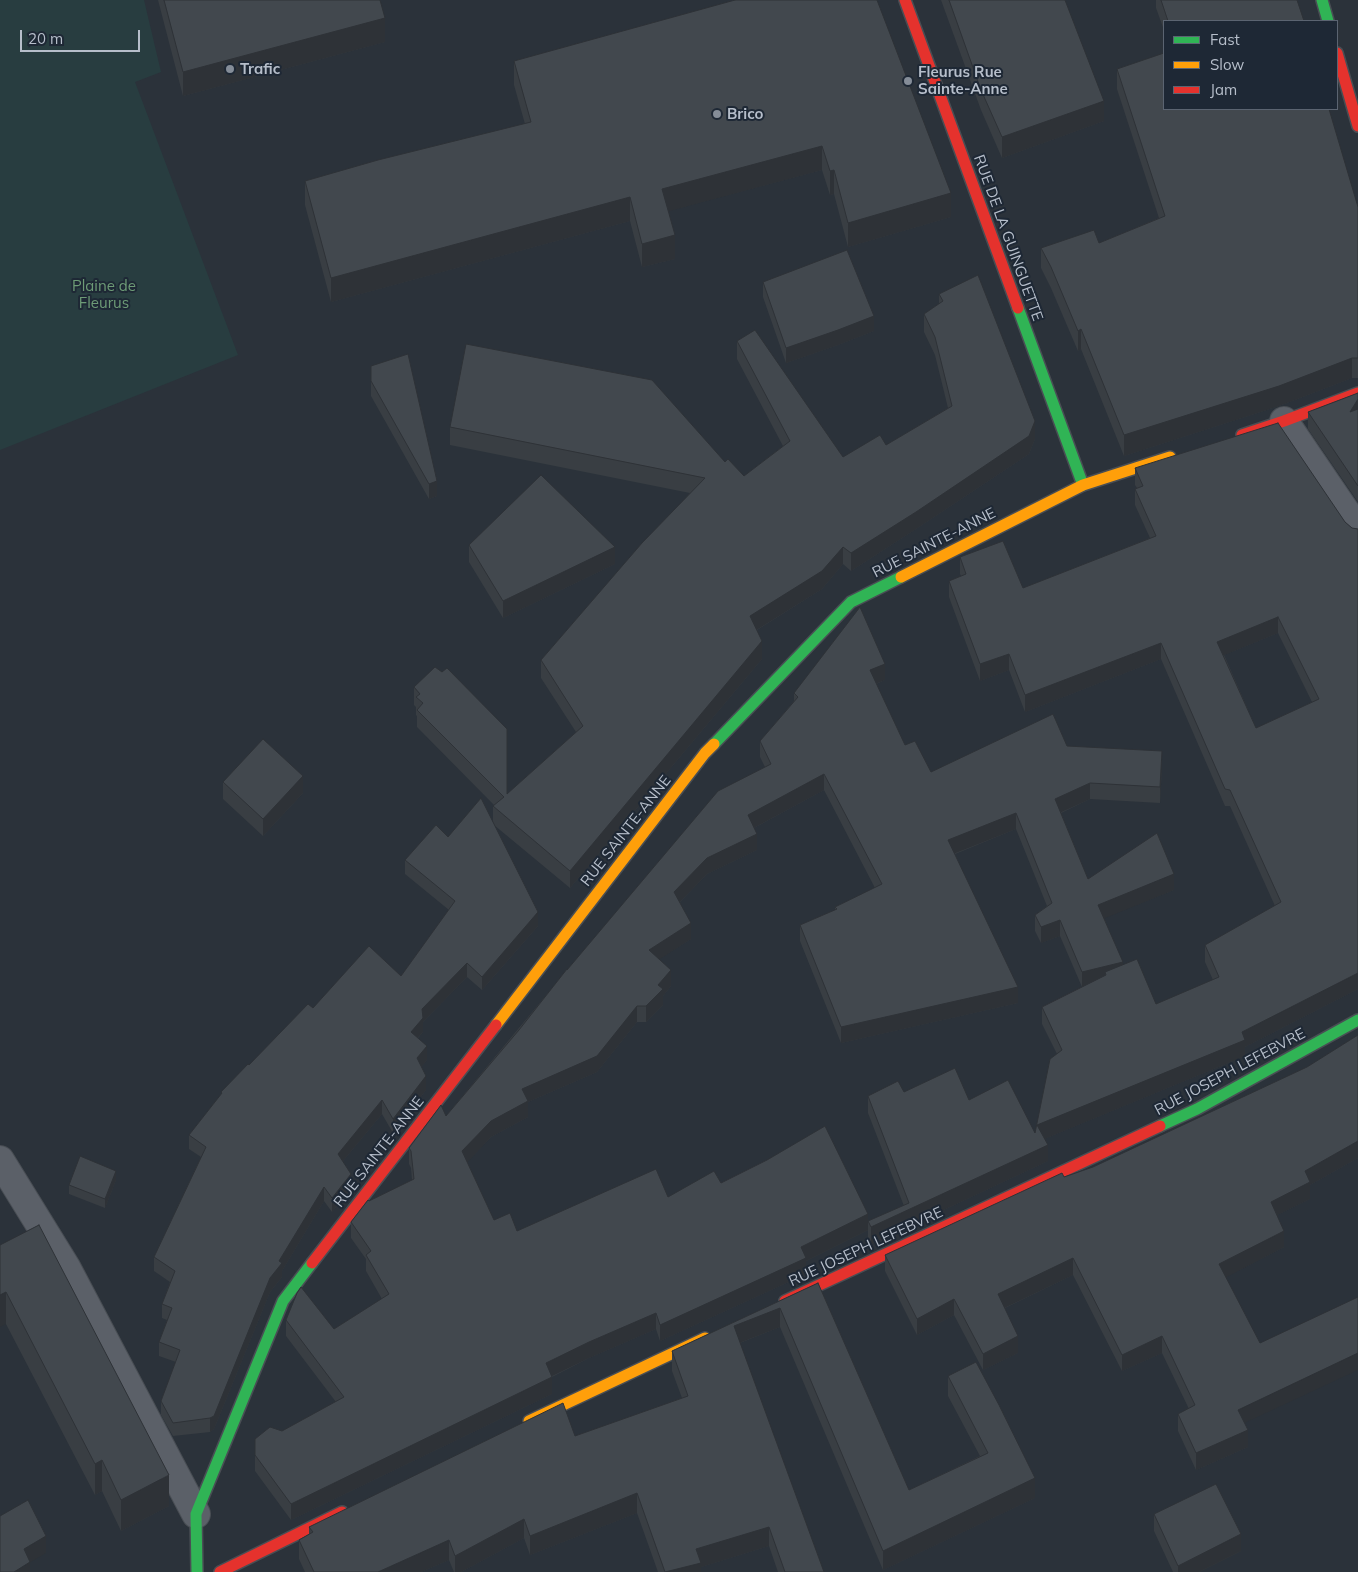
<!DOCTYPE html>
<html>
<head>
<meta charset="utf-8">
<style>
  body { margin:0 }
  #map { position:relative; width:1358px; height:1572px; overflow:hidden; background:#2b323a; font-family:Mulish,sans-serif }
  canvas { display:block }
  .legend { position:absolute; left:1163px; top:20px; width:175px; height:90px; box-sizing:border-box; background:#1e2835; border:1px solid #5b6471; margin:0; padding:6px 9px; list-style:none; font-size:15px; color:#b6beca }
  .legend li { display:flex; align-items:center; gap:10px; height:25px }
  .legend b { width:25px; border:1px solid #5b6471 }
  .scale { position:absolute; left:20px; top:30px; width:120px; height:22px; box-sizing:border-box; border:2px solid #b6beca; border-top:0; padding-left:6px; font-size:15px; line-height:18px; white-space:nowrap; color:#b6beca; -webkit-text-stroke:4px #1e2835; paint-order:stroke }
</style>
</head>
<body>
<div id="map">
<canvas width="1358" height="1572"></canvas>
<ul class="legend">
<li><b style="height:6px;background:#30b455"></b>Fast</li>
<li><b style="height:6px;background:#ff9f0a"></b>Slow</li>
<li><b style="height:6px;background:#e5322d"></b>Jam</li>
</ul>
<div class="scale">20 m</div>
</div>
<script>
const context = document.querySelector('canvas').getContext('2d');
context.lineJoin = 'round';
function fillPath(path, color) { context.fillStyle = color; context.fill(path, 'evenodd'); }
const poly = rows => new Path2D(rows.map(r => 'M' + r).join(''));
function trace(path, color, width, dash) { context.strokeStyle = color; context.lineWidth = width; context.lineCap = dash ? 'butt' : 'round'; context.setLineDash(dash || []); context.stroke(path); }
function drawText(font, color, halo, rows, align = 'center') {
  context.font = font + ' Mulish,sans-serif'; context.lineWidth = 4; context.setLineDash([]); context.textBaseline = 'middle'; context.strokeStyle = halo; context.fillStyle = color; for (const [text, x, y, turn = 0] of rows) {
    context.save(); context.translate(x, y); context.rotate((+turn || 0) * Math.PI / 180); context.textAlign = isNaN(turn) ? turn : align; if (halo) context.strokeText(text, 0, 0); context.fillText(text, 0, 0); context.restore();
  }
}
fillPath(poly([
  [0,0,144,0,161,72,135,82,238,355,0,450]
]), '#283d40');
const street = poly([
  [1284,421,1358,530],
  [0,1160,66,1267,196,1514]
]);
const fast = poly([
  [1322,0,1328,21],
  [1018,308,1083,485],
  [714,744,851,602,901,577],
  [1160,1126,1197,1109,1358,1020],
  [197,1572,196,1514,283,1301,312,1263]
]);
const slow = poly([
  [901,577,1083,485,1170,457],
  [496,1025,705,753,714,744],
  [529,1421,705,1338]
]);
const jam = poly([
  [905,0,1018,308],
  [1337,53,1358,126],
  [1242,435,1284,421,1358,393],
  [312,1263,496,1025],
  [785,1301,1160,1126],
  [220,1572,342,1512]
]);
trace(street, '#494e54', 30);
trace(fast, '#494e54', 14);
trace(slow, '#494e54', 14);
trace(jam, '#494e54', 14);
trace(street, '#5b6068', 28);
trace(fast, '#30b455', 11);
trace(slow, '#ff9f0a', 11);
trace(jam, '#e5322d', 11);
fillPath(poly([
  [158,0,380,0,385,42,183,96],
  [735,0,951,217,848,247,834,194,830,195,822,170,668,211,675,259,642,267,630,221,331,302,305,205,305,181,525,124,514,85,514,61],
  [941,0,1065,0,1104,121,1002,158,981,110],
  [1156,0,1297,0,1304,21,1164,21,1164,30,1156,8],
  [1117,69,1358,207,1358,378,1352,378,1279,406,1124,456,1081,349,1078,351,1051,288,1041,268,1041,248,1099,243,1159,218,1117,89],
  [763,282,874,331,838,345,786,363,763,297],
  [939,294,1035,439,1029,454,916,529,851,571,843,564,822,589,757,630,762,659,570,888,494,825,538,926,482,990,467,977,423,1022,423,1032,418,1038,427,1060,421,1067,426,1090,393,1133,382,1114,343,1161,351,1188,332,1212,324,1201,282,1271,282,1277,270,1292,214,1429,210,1432,173,1436,161,1415,161,1401,176,1362,159,1356,159,1342,167,1320,162,1318,162,1304,170,1282,154,1271,154,1257,201,1157,189,1149,189,1135,221,1095,221,1092,249,1065,313,1008,401,976,449,910,405,874,405,860,448,837,493,823,493,806,494,805,417,727,417,716,416,715,416,707,414,705,414,687,507,794,576,732,541,678,541,660,690,493,450,445,450,427,725,462,744,476,783,446,737,359,737,341,843,457,886,445,948,408,935,355,924,332,924,314,939,304],
  [371,366,437,496,429,499,371,396],
  [1358,393,1358,502,1308,429,1308,412],
  [1135,468,1345,522,1352,528,1358,529,1358,989,1245,1047,1245,1056,1044,1139,1048,1161,871,1244,868,1238,868,1230,806,1261,806,1274,660,1341,656,1329,589,1358,552,1377,552,1394,291,1520,255,1471,255,1439,282,1431,336,1402,286,1336,286,1320,334,1329,382,1299,366,1271,366,1259,351,1238,351,1222,369,1201,412,1180,411,1168,409,1164,409,1148,446,1116,567,970,765,767,760,757,760,741,794,701,794,693,885,680,876,684,905,745,931,772,1067,746,1162,767,1160,803,1090,799,1061,813,1088,879,1174,890,1104,918,1123,965,1156,1004,1213,980,1205,962,1205,945,1275,906,1230,806,1225,806,1161,659,1025,712,1009,670,980,681,949,597,949,581,961,576,960,574,960,557,1023,588,1150,538,1135,505,1135,489,1137,488,1135,485],
  [1278,633,1312,702,1256,728,1224,655],
  [824,790,875,888,835,907,835,910,800,925,800,941,841,1043,1018,1003,955,854,1016,829,1047,906,1035,915,1035,931,1041,943,1060,936,1082,987,1042,1007,1042,1024,1057,1054,1035,1133,969,1100,904,1092,868,1096,868,1113,904,1206,868,1221,767,1160,721,1183,668,1197,517,1231,494,1220,467,1162,491,1137,528,1117,528,1102,597,1072,637,1022,646,1022,663,1005,663,996,671,986,659,959,691,939,680,902,707,874,757,850,754,828],
  [469,545,615,564,503,618,469,562],
  [223,782,303,793,263,836,223,799],
  [1358,1035,1358,1158,1310,1185,1310,1199,1277,1215,1284,1247,1226,1277,1248,1447,1196,1470,1178,1431,1178,1414,1189,1409,1162,1353,1122,1371,1073,1275,1005,1308,1018,1353,983,1370,954,1315,917,1335,885,1271,885,1255,1064,1177,1093,1167,1307,1067],
  [116,1180,105,1208,69,1194,69,1185],
  [0,1245,169,1506,121,1531,102,1491,95,1495,6,1324],
  [818,1283,909,1490,980,1456,948,1396,948,1376,1035,1498,883,1570,780,1327,740,1343,824,1572,778,1572,769,1546,701,1567,701,1572,658,1572,637,1513,530,1555,524,1538,461,1572,454,1572,449,1560,421,1572,305,1572,299,1559,299,1540,309,1534,309,1527,575,1436,682,1398,672,1371,672,1351],
  [1154,1514,1241,1551,1199,1572,1173,1572,1154,1531]
]), '#393e43');
fillPath(poly([
  [385,18,385,42,183,96,183,72],
  [1104,101,1104,121,1002,158,1002,137],
  [822,146,822,170,662,213,662,189],
  [834,170,834,194,830,195,830,171],
  [951,193,951,217,848,247,848,223],
  [630,197,630,221,331,302,331,278],
  [675,235,675,259,642,267,642,244],
  [874,316,874,331,838,345,786,363,786,348],
  [1081,329,1081,349,1078,351,1078,331],
  [1352,358,1352,378,1279,406,1124,456,1124,435],
  [1358,399,1358,416,1350,412],
  [1035,421,1035,439,1029,454,916,529,851,571,851,553],
  [437,481,437,496,429,499,429,484],
  [615,547,615,564,503,618,503,601],
  [843,547,843,564,822,589,750,634,750,616],
  [1278,617,1278,633,1217,658,1217,642],
  [762,641,762,659,570,888,570,871],
  [1161,643,1161,659,1025,712,1025,695],
  [1009,654,1009,670,980,681,980,664],
  [885,664,885,680,870,686,870,670],
  [1162,751,1162,767,1160,803,1160,787],
  [824,774,824,790,748,831,748,815],
  [303,776,303,793,263,836,263,819],
  [1090,783,1090,799,1055,815,1055,799],
  [1016,813,1016,829,948,856,948,840],
  [757,834,757,850,707,874,674,908,674,892,707,858],
  [1174,874,1174,890,1098,921,1098,905],
  [538,912,538,926,482,990,482,977],
  [1060,920,1060,936,1041,943,1041,927],
  [691,923,691,939,649,966,649,950],
  [1123,962,1123,978,1106,975,1105,972,1105,983,1082,988,1082,972],
  [467,963,467,977,423,1022,423,1032,411,1045,411,1032,422,1009],
  [671,970,671,986,663,996,663,1005,646,1022,646,1006,658,985],
  [1358,973,1358,989,1245,1047,1245,1056,1037,1142,1037,1125,1242,1032],
  [1018,987,1018,1003,841,1043,841,1027],
  [637,1006,637,1022,597,1072,528,1102,528,1117,491,1137,462,1168,462,1151,522,1089],
  [427,1046,427,1060,417,1072,417,1058],
  [426,1076,426,1090,393,1133,393,1119],
  [382,1100,382,1114,338,1167,338,1154],
  [1358,1141,1358,1158,1310,1185,1310,1199,1271,1218,1271,1202,1305,1171],
  [1048,1145,1048,1161,871,1244,871,1227],
  [116,1171,116,1180,105,1208,105,1199],
  [351,1174,351,1188,332,1212,332,1198],
  [324,1187,324,1201,282,1271,282,1277,270,1292,214,1429,210,1432,210,1418,270,1278,279,1261],
  [868,1214,868,1230,806,1261,806,1274,660,1341,660,1325,801,1247],
  [1284,1231,1284,1247,1219,1281,1219,1264],
  [1073,1258,1073,1275,998,1311,998,1294],
  [6,1292,6,1324,0,1327,0,1295],
  [954,1299,954,1315,917,1335,917,1319],
  [780,1308,780,1327,734,1345,734,1326],
  [656,1313,656,1329,589,1358,546,1379,546,1363,589,1342],
  [1018,1336,1018,1353,983,1370,983,1354],
  [1162,1336,1162,1353,1122,1371,1122,1355],
  [1358,1353,1358,1370,1238,1426,1238,1410],
  [552,1377,552,1394,291,1520,291,1504],
  [1248,1430,1248,1447,1196,1470,1196,1453],
  [102,1460,102,1491,95,1495,95,1464],
  [169,1475,169,1506,121,1531,121,1500],
  [1035,1478,1035,1498,883,1570,883,1551],
  [637,1493,637,1513,530,1555,530,1536],
  [524,1519,524,1538,461,1572,455,1572,455,1556],
  [769,1527,769,1546,701,1567,701,1572,666,1572,696,1549],
  [1241,1534,1241,1551,1199,1572,1178,1572,1178,1566],
  [46,1536,46,1553,24,1566,24,1549],
  [449,1540,449,1560,421,1572,378,1572],
  [30,1562,30,1572,14,1572]
]), '#2e3237');
const building = poly([
  [164,0,380,0,385,18,183,72,164,0],
  [735,0,877,0,951,193,848,223,834,170,830,171,822,146,662,189,675,235,642,244,630,197,331,278,305,181,378,160,531,122,514,61,735,0],
  [949,0,1065,0,1104,101,1002,137,981,90,949,0],
  [1161,0,1297,0,1304,21,1168,21,1161,0],
  [1164,53,1164,109,1329,109,1358,207,1358,358,1352,358,1279,386,1124,435,1081,329,1078,331,1051,267,1041,248,1094,230,1099,243,1165,216,1117,69,1164,53],
  [847,250,874,316,838,330,786,348,763,282,847,250],
  [978,275,1035,421,1029,436,916,512,851,553,843,547,822,571,750,616,762,641,570,871,493,806,504,797,417,710,423,703,416,697,420,694,414,687,435,667,442,672,447,668,507,729,507,794,583,726,541,660,642,543,705,478,450,427,466,344,652,380,725,462,728,459,744,476,790,441,737,341,755,330,843,457,880,435,886,445,952,406,935,337,924,314,943,301,939,294,978,275],
  [408,354,437,481,429,484,371,381,371,366,408,354],
  [1358,393,1358,399,1350,412,1358,409,1358,486,1308,412,1358,393],
  [1278,423,1345,522,1352,528,1358,529,1358,973,1242,1032,1245,1040,1037,1125,1048,1145,871,1227,868,1221,909,1203,868,1096,898,1081,904,1092,955,1068,969,1100,1008,1080,1035,1133,1050,1059,1062,1050,1042,1007,1106,975,1105,972,1137,959,1156,1004,1219,977,1205,945,1281,902,1230,790,1225,789,1161,643,1025,695,1009,654,980,664,949,581,966,574,960,557,1003,541,1023,588,1156,536,1135,489,1143,486,1135,468,1278,423],
  [1278,617,1319,699,1256,728,1217,642,1278,617],
  [541,475,615,547,503,601,469,545,541,475],
  [860,607,885,664,870,670,905,745,915,741,931,772,1053,714,1067,746,1162,751,1160,787,1090,783,1055,799,1088,879,1157,833,1174,874,1098,905,1123,962,1082,972,1060,920,1041,927,1035,915,1052,903,1016,813,948,840,1018,987,841,1027,800,925,837,909,835,907,882,884,824,774,748,815,757,834,707,858,674,892,691,923,649,950,671,970,658,985,663,989,646,1006,637,1006,597,1056,522,1089,528,1101,491,1121,462,1151,494,1220,510,1213,517,1231,656,1169,668,1197,714,1171,721,1183,767,1160,825,1126,868,1214,801,1247,806,1258,660,1325,656,1313,589,1342,546,1363,552,1377,291,1504,255,1455,255,1439,270,1427,282,1431,344,1397,286,1320,297,1293,301,1287,334,1329,389,1294,366,1255,371,1251,351,1222,368,1200,369,1201,414,1179,411,1151,409,1148,441,1105,446,1116,519,1030,567,969,567,970,718,791,771,764,760,741,798,697,794,693,860,607],
  [263,739,303,776,263,819,223,782,263,739],
  [481,798,538,912,482,977,467,963,422,1009,423,1018,411,1032,427,1046,417,1058,426,1076,393,1119,382,1100,338,1154,351,1174,332,1198,324,1187,279,1261,282,1263,270,1278,214,1416,210,1418,173,1423,161,1401,180,1350,159,1342,172,1308,162,1304,175,1271,154,1257,206,1147,189,1135,222,1093,221,1092,248,1064,249,1065,308,1004,313,1008,369,946,401,976,455,901,405,860,436,825,448,837,481,798],
  [1358,1035,1358,1141,1305,1171,1310,1182,1271,1202,1284,1231,1219,1264,1260,1343,1358,1297,1358,1353,1238,1410,1248,1430,1196,1453,1178,1414,1195,1405,1162,1336,1122,1355,1073,1258,998,1294,1018,1336,983,1354,954,1299,917,1319,885,1255,1062,1173,1064,1177,1093,1167,1307,1067,1358,1035],
  [80,1156,116,1171,105,1199,69,1185,80,1156],
  [39,1225,169,1475,121,1500,102,1460,95,1464,6,1292,0,1295,0,1245,39,1225],
  [818,1283,909,1490,988,1453,948,1376,976,1362,999,1405,1035,1478,883,1551,780,1308,734,1326,824,1572,785,1572,769,1527,696,1549,701,1563,665,1572,637,1493,530,1536,524,1519,455,1556,449,1540,378,1572,314,1572,299,1540,313,1532,309,1527,563,1403,575,1436,688,1396,672,1351,818,1283],
  [1216,1484,1241,1534,1178,1566,1154,1514,1216,1484],
  [28,1500,46,1536,24,1549,30,1562,14,1572,0,1572,0,1516,28,1500]
]);
fillPath(building, '#42484e');
trace(building, '#2e3237', 1);
for (const [x, y, r, color] of [
  [230,69,5,"#858d98"],
  [908,81,5,"#858d98"],
  [717,114,5,"#858d98"]
]) { const dot = new Path2D(); dot.arc(x, y, r, 0, 2 * Math.PI); context.fillStyle = color; context.fill(dot); trace(dot, '#1e2835', 2); }
drawText('bold 15px', '#b6beca', '#1e2835', [
  ["Trafic",240,69],
  ["Fleurus Rue",918,72],
  ["Sainte-Anne",918,89],
  ["Brico",727,114]
], 'left');
drawText('15px', '#b6beca', '#1e2835', [
  ["RUE DE LA GUINGUETTE",1008,238,70],
  ["RUE SAINTE-ANNE",934,543,-27],
  ["RUE SAINTE-ANNE",626,831,-52],
  ["RUE JOSEPH LEFEBVRE",1230,1072,-28],
  ["RUE SAINTE-ANNE",379,1152,-52],
  ["RUE JOSEPH LEFEBVRE",866,1247,-25]
]);
drawText('15px', '#6d9b76', '#1e2835', [
  ["Plaine de",104,286],
  ["Fleurus",104,303]
]);
</script>
</body>
</html>
